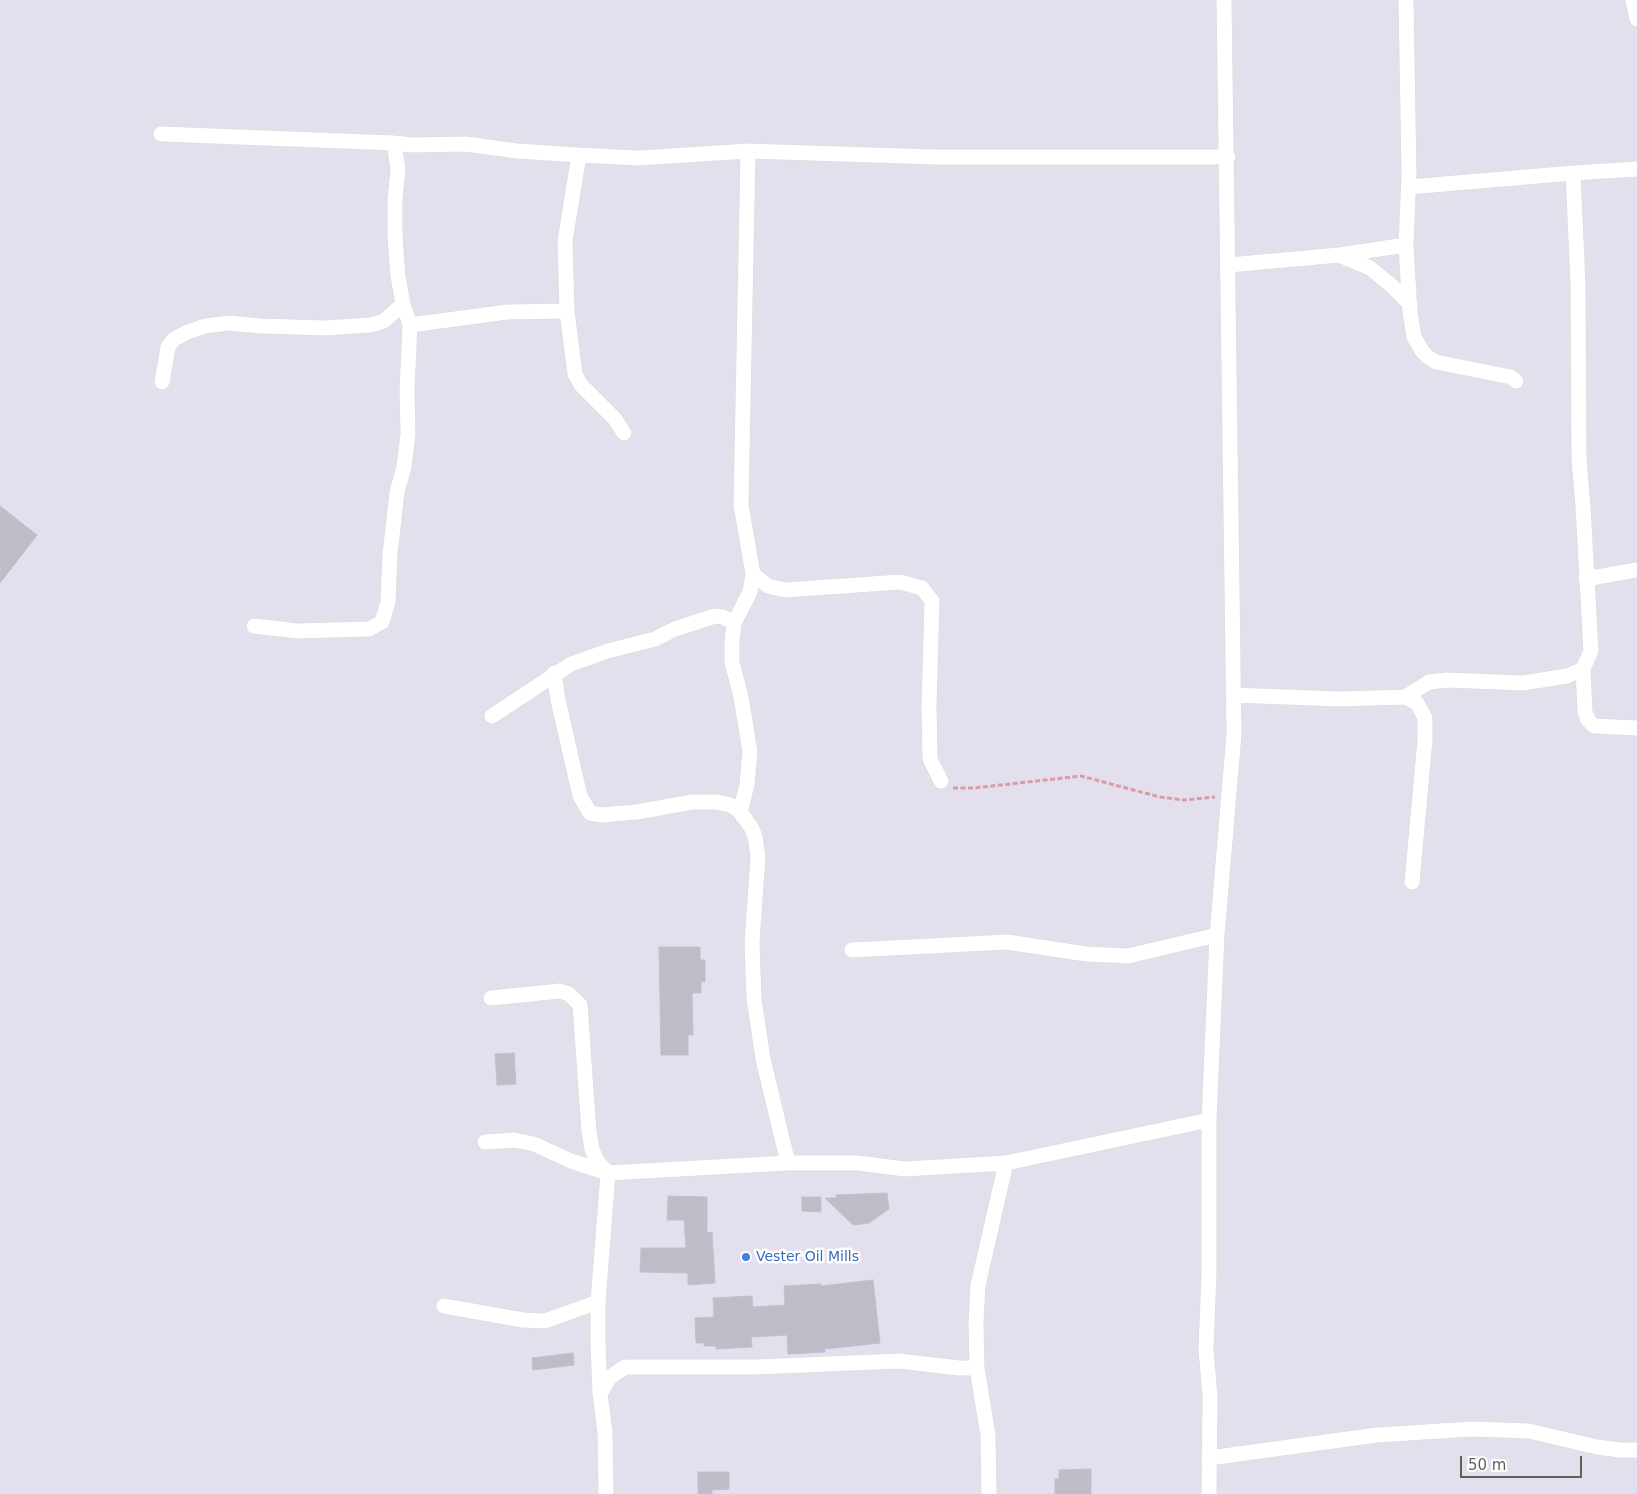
<!DOCTYPE html>
<html>
<head>
<meta charset="utf-8">
<style>
  body { margin:0 }
  #map { position:relative; width:1637px; height:1494px; overflow:hidden; background:#e4dfed; font-family:"DejaVu Sans",sans-serif }
  canvas { display:block }
  .scale { position:absolute; left:1460px; top:1456px; width:122px; height:22px; box-sizing:border-box; border:2px solid #606258; border-top:0; padding-left:6px; font-size:15px; line-height:18px; white-space:nowrap; color:#606258; -webkit-text-stroke:4px #fff; paint-order:stroke }
</style>
</head>
<body>
<div id="map">
<canvas width="1637" height="1494"></canvas>
<div class="scale">50 m</div>
</div>
<script>
const context = document.querySelector('canvas').getContext('2d');
context.lineJoin = 'round';
function fillPath(path, color) { context.fillStyle = color; context.fill(path, 'evenodd'); }
const poly = rows => new Path2D(rows.map(r => 'M' + r).join(''));
function trace(path, color, width, dash) { context.strokeStyle = color; context.lineWidth = width; context.lineCap = dash ? 'butt' : 'round'; context.setLineDash(dash || []); context.stroke(path); }
function drawText(font, color, halo, rows, align = 'center') {
  context.font = font + ' "DejaVu Sans",sans-serif'; context.lineWidth = 5; context.setLineDash([]); context.textBaseline = 'middle'; context.strokeStyle = halo; context.fillStyle = color; for (const [text, x, y, turn = 0] of rows) {
    context.save(); context.translate(x, y); context.rotate((+turn || 0) * Math.PI / 180); context.textAlign = isNaN(turn) ? turn : align; if (halo) context.strokeText(text, 0, 0); context.fillText(text, 0, 0); context.restore();
  }
}
const building = poly([
  [0,506,37,535,0,583,0,506],
  [659,947,700,947,700,960,705,960,705,982,701,981,701,993,692,993,693,1035,688,1035,688,1055,661,1055,659,947],
  [514,1053,516,1084,497,1085,495,1054,514,1053],
  [887,1193,889,1209,869,1223,853,1225,825,1198,836,1198,836,1195,887,1193],
  [668,1196,707,1197,707,1233,712,1232,715,1283,688,1285,688,1273,640,1272,641,1248,686,1248,684,1220,667,1220,668,1196],
  [802,1197,821,1197,821,1212,802,1211,802,1197],
  [873,1280,880,1343,825,1349,825,1352,788,1354,787,1335,751,1337,752,1347,716,1349,716,1346,704,1346,704,1343,696,1343,695,1318,714,1317,713,1298,752,1296,753,1307,785,1305,784,1286,821,1284,821,1286,873,1280],
  [573,1353,574,1365,533,1370,532,1358,573,1353],
  [1091,1469,1091,1494,1055,1494,1055,1479,1059,1479,1059,1470,1091,1469],
  [698,1472,729,1472,729,1489,712,1490,712,1494,698,1494,698,1472]
]);
fillPath(building, '#bfbcc8');
trace(building, '#c3bdd2', 1);
const street = poly([
  [1406,0,1409,174,1406,245,1410,312,1414,337,1422,351,1428,357,1436,362,1511,377,1516,381],
  [1633,0,1637,19],
  [161,134,394,143,413,145,466,144,517,151,579,155],
  [1409,187,1573,173,1637,169],
  [1339,255,1370,268,1392,286,1410,304],
  [1229,265,1339,255,1406,245],
  [410,325,507,312,567,311],
  [162,382,168,347,174,339,188,332,205,326,229,323,261,326,326,328,370,325,384,321,403,304],
  [624,433,615,419,581,385,575,374,567,311,565,241,579,155,638,158,748,151,935,157,1228,157],
  [753,574,768,586,785,590,900,582,922,588,932,601,929,705,930,759,941,781],
  [1586,579,1637,570],
  [254,626,298,631,369,629,382,622,388,602,390,554,397,492,404,467,408,434,407,390,410,325,403,304,398,276,395,236,395,199,398,170,394,143],
  [1583,669,1585,712,1588,720,1594,726,1637,728],
  [554,673,558,700,580,796,590,813,602,815,637,812,692,802,716,802,727,804,734,807,740,812,751,827,755,836,758,857,752,942,754,999,763,1059,788,1163],
  [1233,695,1339,699,1405,697,1417,703,1425,718,1425,740,1412,882],
  [1405,697,1429,682,1447,680,1523,683,1567,676,1583,669,1591,651,1583,507,1579,459,1578,284,1573,173],
  [492,716,571,664,608,651,655,639,675,629,715,616,723,617,734,623],
  [740,812,747,785,750,752,741,697,732,662,732,643,734,623,750,592,753,574,741,505,748,151],
  [852,950,1007,942,1086,954,1128,956,1217,935],
  [491,998,560,991,569,994,580,1005,589,1132,592,1149,597,1161,608,1173,598,1302,598,1342,600,1394,605,1432,606,1494],
  [485,1142,514,1140,534,1144,571,1161,608,1173,788,1163,858,1163,905,1169,1006,1163,1209,1120],
  [444,1306,523,1320,545,1321,598,1302],
  [600,1394,609,1378,625,1367,756,1367,899,1361,959,1368,977,1368],
  [1209,1458,1377,1435,1472,1429,1529,1431,1597,1447,1620,1450,1637,1450],
  [989,1494,988,1435,977,1368,976,1323,978,1285,1006,1163],
  [1209,1494,1210,1397,1206,1349,1209,1273,1209,1120,1217,935,1234,734,1224,0]
]);
trace(street, '#d8dbd2', 16);
trace(poly([
  [953,788,974,788,1081,776,1160,797,1184,800,1215,797]
]), '#da9ba4', 3, [5, 2.5]);
trace(street, '#fff', 15);
for (const [x, y, r, color] of [
  [746,1257,5,"#3f7fe0"]
]) { const dot = new Path2D(); dot.arc(x, y, r, 0, 2 * Math.PI); context.fillStyle = color; context.fill(dot); trace(dot, '#fff', 2); }
drawText('14px', '#366cbe', '#fff', [
  ["Vester Oil Mills",756,1257]
], 'left');
</script>
</body>
</html>
